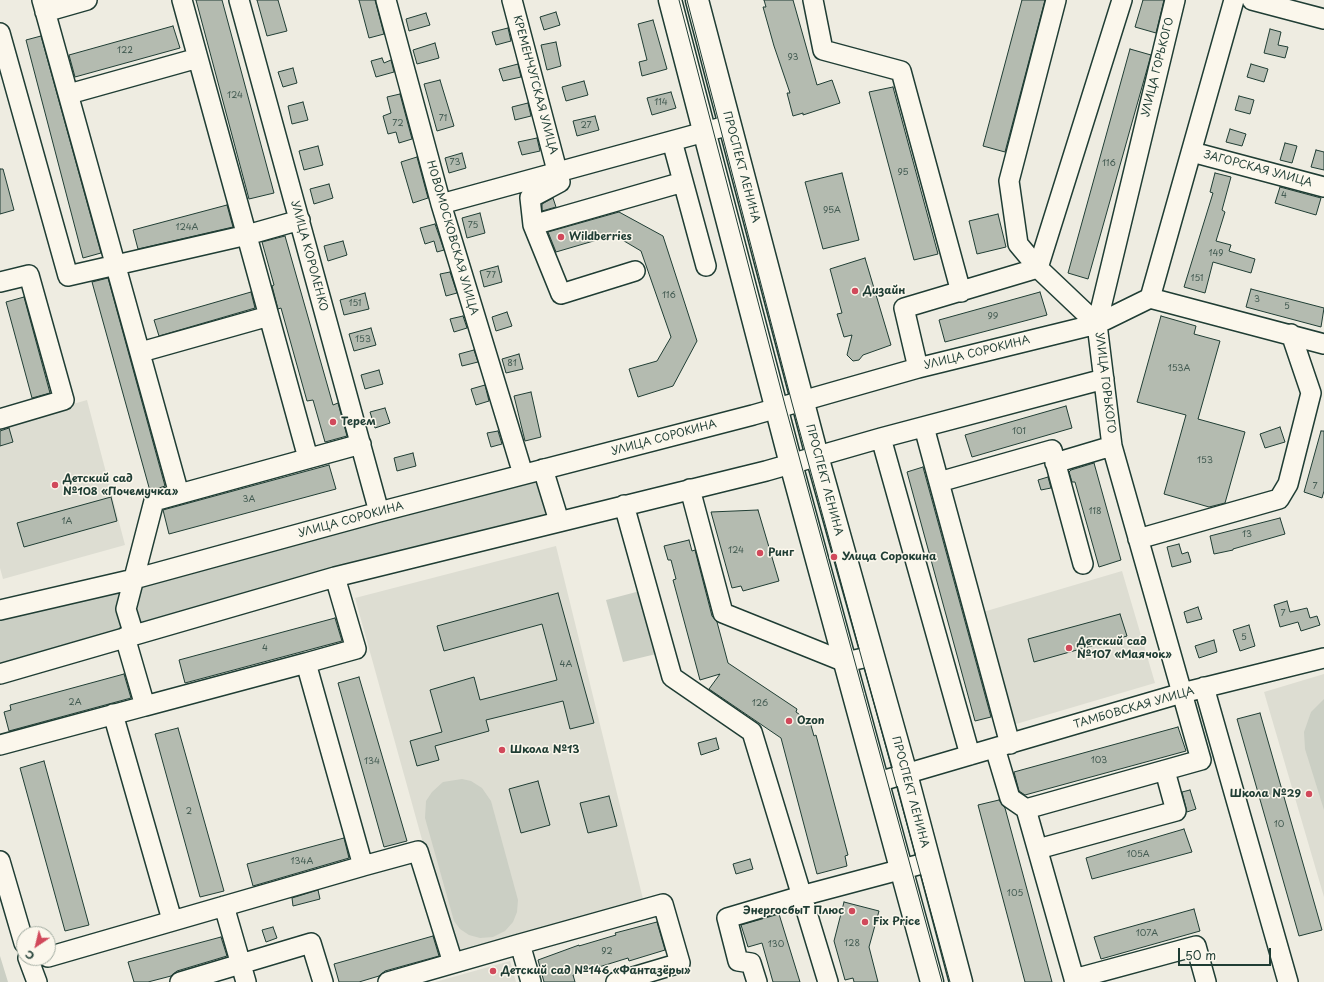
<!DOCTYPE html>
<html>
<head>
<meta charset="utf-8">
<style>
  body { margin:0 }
  #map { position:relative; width:1324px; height:982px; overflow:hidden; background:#eeece1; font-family:"Playpen Sans",sans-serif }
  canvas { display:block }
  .north { position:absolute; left:16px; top:926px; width:40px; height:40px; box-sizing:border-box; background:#fbf7ec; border:1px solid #a3ada2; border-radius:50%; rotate:215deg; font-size:11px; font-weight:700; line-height:16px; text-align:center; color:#1f3d34 }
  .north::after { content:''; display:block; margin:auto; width:14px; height:18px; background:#d1495b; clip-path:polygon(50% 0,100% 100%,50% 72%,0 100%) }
  .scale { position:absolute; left:1178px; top:948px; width:93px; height:18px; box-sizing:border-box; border:2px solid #1f3d34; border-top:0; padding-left:5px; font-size:12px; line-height:14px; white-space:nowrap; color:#1f3d34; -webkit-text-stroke:3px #fbf7ec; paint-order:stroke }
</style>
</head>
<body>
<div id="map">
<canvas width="1324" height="982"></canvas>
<div class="north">С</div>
<div class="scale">50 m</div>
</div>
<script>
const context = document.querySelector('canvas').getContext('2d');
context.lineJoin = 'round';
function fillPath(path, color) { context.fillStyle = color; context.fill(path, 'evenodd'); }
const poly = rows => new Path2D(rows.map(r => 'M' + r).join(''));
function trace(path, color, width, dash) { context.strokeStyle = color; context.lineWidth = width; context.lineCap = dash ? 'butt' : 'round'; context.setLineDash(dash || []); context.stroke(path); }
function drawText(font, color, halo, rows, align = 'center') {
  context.font = font + ' "Playpen Sans",sans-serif'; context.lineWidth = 3; context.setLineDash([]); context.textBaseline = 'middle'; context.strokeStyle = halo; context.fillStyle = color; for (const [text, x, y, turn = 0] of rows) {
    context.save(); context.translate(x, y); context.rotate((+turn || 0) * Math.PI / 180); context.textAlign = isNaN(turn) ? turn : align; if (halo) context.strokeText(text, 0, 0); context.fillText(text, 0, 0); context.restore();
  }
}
fillPath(poly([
  [87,400,125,545,3,579,0,568,0,425],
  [556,546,644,903,454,955,355,598],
  [1122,571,1155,683,1016,724,983,612],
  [1324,674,1324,897,1264,692],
  [510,961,516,982,435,982]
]), '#ddddd2');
fillPath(poly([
  [543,469,559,521,0,674,0,610],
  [640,591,656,654,623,662,606,600],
  [1324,699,1324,810,1305,749,1304,732,1311,712],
  [462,779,471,781,482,788,491,801,518,900,517,912,513,922,505,931,493,937,480,938,469,935,460,929,454,921,425,818,426,801,432,792,443,782],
  [0,956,8,982,0,982]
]), '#cbcfc4');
const building = poly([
  [196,0,222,0,274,193,249,199,196,0],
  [257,0,278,0,287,31,267,36,257,0],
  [359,0,375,0,384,34,369,38,359,0],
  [764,0,793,0,817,85,832,80,840,103,803,115,803,113,793,116,787,93,790,93,774,46,763,7,766,7,764,0],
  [1022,0,1045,0,1005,152,983,146,1022,0],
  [1143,0,1164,0,1156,33,1135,27,1143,0],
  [556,12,560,25,544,30,540,17,556,12],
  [426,13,430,25,409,31,406,19,426,13],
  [653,20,667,69,642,76,639,62,647,60,638,24,653,20],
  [173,26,180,48,75,77,69,55,173,26],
  [508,28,511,41,496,45,492,32,508,28],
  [1270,29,1281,32,1278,45,1288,47,1285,58,1264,53,1270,29],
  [41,36,101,253,83,258,26,40,41,36],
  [556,42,561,66,547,70,541,45,556,42],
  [435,43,439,58,417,64,413,50,435,43],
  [1130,49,1151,55,1088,279,1068,273,1130,49],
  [382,58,384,63,391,60,394,72,376,77,371,61,382,58],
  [518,64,521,77,503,81,499,69,518,64],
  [1251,64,1268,69,1264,82,1247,77,1251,64],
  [293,68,297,83,283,87,278,72,293,68],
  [440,80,454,126,437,131,424,84,440,80],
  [584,81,588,95,566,101,562,87,584,81],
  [893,87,938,254,914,260,869,92,893,87],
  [671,92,676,108,652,115,647,98,671,92],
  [400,94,412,139,399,143,396,132,388,134,383,116,391,113,387,97,400,94],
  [1239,96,1254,100,1250,114,1235,110,1239,96],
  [303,102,308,120,292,124,288,106,303,102],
  [528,103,531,116,515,120,512,107,528,103],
  [595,116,599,130,577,136,573,121,595,116],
  [1230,129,1246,134,1242,146,1226,142,1230,129],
  [537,138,540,151,522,155,518,142,537,138],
  [1285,143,1297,146,1292,163,1280,160,1285,143],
  [318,146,323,165,304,170,299,151,318,146],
  [1316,150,1324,152,1324,170,1311,167,1316,150],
  [462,153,466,168,449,173,445,158,462,153],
  [417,157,428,198,413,203,401,162,417,157],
  [0,169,3,169,14,210,0,214,0,169],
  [842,173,859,240,823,249,805,182,842,173],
  [1215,173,1231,177,1222,210,1225,212,1216,241,1231,245,1229,251,1255,259,1251,273,1213,262,1205,293,1184,287,1213,193,1210,192,1215,173],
  [329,184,333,198,314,204,310,189,329,184],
  [1280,187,1321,198,1316,215,1275,203,1280,187],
  [553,198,556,207,542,211,542,204,553,198],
  [227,205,233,227,138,249,133,230,227,205],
  [619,212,663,236,697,341,673,386,638,397,629,369,657,361,671,337,641,251,614,235,556,252,548,232,619,212],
  [480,213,485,233,467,238,462,218,480,213],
  [998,214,1006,247,977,254,969,221,998,214],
  [435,224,444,250,437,252,434,241,425,244,420,228,435,224],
  [285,236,333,405,338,403,347,436,325,442,313,400,307,401,281,308,278,309,272,286,274,285,262,242,285,236],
  [343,241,347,255,328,261,324,246,343,241],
  [865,258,891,345,863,355,859,360,853,361,847,355,852,335,844,337,837,314,842,313,830,269,865,258],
  [498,266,502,282,484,287,480,271,498,266],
  [450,272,457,293,446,296,440,274,450,272],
  [108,278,165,486,150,491,92,282,108,278],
  [1251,289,1324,308,1321,327,1246,307,1251,289],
  [251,292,255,308,159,336,154,320,251,292],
  [1040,292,1047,315,945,342,939,320,1040,292],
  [365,293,369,309,344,315,340,300,365,293],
  [24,297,50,393,32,398,6,302,24,297],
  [507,312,512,326,496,331,492,317,507,312],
  [463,316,467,328,454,332,450,319,463,316],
  [1161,316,1196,326,1194,334,1220,341,1198,419,1245,432,1225,503,1209,507,1164,494,1186,415,1137,402,1161,316],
  [371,328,376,345,354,351,349,334,371,328],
  [474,350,478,362,462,366,459,354,474,350],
  [519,354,523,369,506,373,502,359,519,354],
  [379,370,383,384,365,389,361,375,379,370],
  [485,385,489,401,476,405,471,389,485,385],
  [531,392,541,437,525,441,514,396,531,392],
  [1066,406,1072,428,972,457,965,435,1066,406],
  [385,408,390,423,375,428,370,412,385,408],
  [1280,427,1285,442,1265,448,1260,434,1280,427],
  [9,428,13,442,0,446,0,431,9,428],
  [498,431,502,444,491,447,487,433,498,431],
  [1321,431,1324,431,1324,491,1322,498,1304,492,1321,431],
  [413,453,416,466,397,471,394,458,413,453],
  [1094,463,1121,560,1099,567,1075,482,1072,482,1069,472,1071,470,1094,463],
  [329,465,336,489,169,534,163,510,329,465],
  [923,467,991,717,975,721,907,472,923,467],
  [1048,477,1051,488,1041,490,1038,480,1048,477],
  [111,497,117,521,24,547,17,523,111,497],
  [758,510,779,581,743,591,741,586,732,588,711,512,758,510],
  [1280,518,1285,534,1233,549,1233,550,1214,554,1210,536,1280,518],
  [689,540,692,551,695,550,712,616,717,622,728,663,797,709,796,712,810,722,814,736,816,735,848,855,845,856,847,866,817,874,781,738,709,689,720,674,700,680,673,580,676,579,671,560,668,560,664,546,689,540],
  [1179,544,1182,554,1188,552,1191,562,1172,567,1167,547,1179,544],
  [558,593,594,723,570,729,563,701,486,720,489,731,435,746,439,760,417,766,410,741,442,732,430,690,474,677,480,700,557,680,542,624,444,651,437,626,558,593],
  [1287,601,1290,612,1307,608,1310,618,1317,616,1320,625,1301,631,1298,622,1280,627,1274,605,1287,601],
  [1198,607,1202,619,1187,623,1184,612,1198,607],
  [1120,614,1127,636,1034,662,1028,639,1120,614],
  [335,618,342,641,185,683,179,660,335,618],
  [1249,625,1255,646,1240,651,1233,630,1249,625],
  [1214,640,1217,652,1199,658,1195,646,1214,640],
  [124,674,131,698,9,731,4,712,11,710,10,705,124,674],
  [359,677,407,841,384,847,338,683,359,677],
  [1260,713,1322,930,1299,936,1237,719,1260,713],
  [1178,727,1186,751,1025,795,1019,791,1014,772,1178,727],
  [178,728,224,891,200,897,155,734,178,728],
  [716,738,719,749,701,755,698,743,716,738],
  [44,761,89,925,65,931,20,768,44,761],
  [538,781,550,825,521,833,509,789,538,781],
  [1190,790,1196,809,1187,812,1182,792,1190,790],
  [609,796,617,826,588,833,580,803,609,796],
  [999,800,1005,808,1052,982,1025,982,978,805,999,800],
  [1184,829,1192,852,1092,879,1086,858,1184,829],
  [344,838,349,858,253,886,247,864,344,838],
  [750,859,753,869,736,874,733,864,750,859],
  [318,890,320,899,293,906,292,898,318,890],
  [844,902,879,911,869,947,878,982,854,982,853,978,845,980,834,941,844,902],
  [1194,909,1200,931,1101,959,1094,937,1194,909],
  [779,914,800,982,773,982,762,943,748,947,741,925,779,914],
  [657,922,665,950,629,961,628,958,573,975,575,982,544,982,538,960,579,945,579,946,616,935,615,933,657,922],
  [273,927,277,938,266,942,262,930,273,927],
  [433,936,439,956,385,971,379,976,359,982,339,982,334,964,433,936],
  [221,937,227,956,177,971,171,976,148,982,134,982,128,962,221,937]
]);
fillPath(building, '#b4bbb0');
trace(building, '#1f3d34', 1);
const minor = poly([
  [42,0,179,494],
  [182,0,308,458],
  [239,0,379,512],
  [386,0,441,204,523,474],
  [512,0,560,182,530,198,533,225,561,294,635,271],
  [813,0,823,50,901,71,961,292],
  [1056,0,1009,181,1018,244,1038,268,1097,324],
  [1252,0,1324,19],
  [45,12,87,0],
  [0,33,68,276,247,235,300,220],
  [69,94,198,58],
  [672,141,706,266],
  [1192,152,1324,187],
  [441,204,730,125],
  [533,225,683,182],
  [0,282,29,275,64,400,0,419],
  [1150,298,1234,0],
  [141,352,269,316],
  [918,368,904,308,1038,268,1122,0],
  [924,427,1010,744],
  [881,438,970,755],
  [1055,463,1112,446],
  [543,469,559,521],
  [939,482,1052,450,1083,564],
  [690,489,723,613,845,662,873,656],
  [624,505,672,677,752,732,828,982],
  [1138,539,1279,499,1288,484,1311,393,1291,334],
  [0,610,134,579,379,512,753,415,918,368,1097,324,1150,298,1324,344],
  [134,635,126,609,154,501,361,444],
  [0,674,335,577,766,471,881,438,1104,379],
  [1204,687,1288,982],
  [145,706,306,663],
  [113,714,170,913,170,921],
  [0,745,145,706,125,637],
  [995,748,1010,798,1026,809,1075,982],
  [878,782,1182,693,1324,658],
  [1026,809,1201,760,1112,446,1097,324,1175,0],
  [1038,849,1176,811,1165,771],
  [0,861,24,943],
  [363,866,418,851,453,963],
  [224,906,246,982],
  [520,944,663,904,680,963,616,982],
  [48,957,363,866,306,663,356,649,335,577],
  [28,958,37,982],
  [1074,979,1196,946,1206,982],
  [180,982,311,943,323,982],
  [388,982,520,944,531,982],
  [757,982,751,963,738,961,727,918,801,896,929,862]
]);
const major = poly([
  [670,0,791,464,932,982],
  [697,0,817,456,906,774,961,982]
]);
trace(minor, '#1f3d34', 22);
trace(major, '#1f3d34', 25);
trace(minor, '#fbf7ec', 19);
trace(major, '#fbf7ec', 22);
trace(poly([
  [679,0,785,405,942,982],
  [687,0,792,403,950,982]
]), '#1f3d34', 1);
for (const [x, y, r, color] of [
  [561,237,4,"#d1495b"],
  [855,291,4,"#d1495b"],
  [333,422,4,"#d1495b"],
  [55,485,4,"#d1495b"],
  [760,553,4,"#d1495b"],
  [834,557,4,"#d1495b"],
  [1069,648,4,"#d1495b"],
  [789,721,4,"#d1495b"],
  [502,750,4,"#d1495b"],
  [1309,794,4,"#d1495b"],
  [852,911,4,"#d1495b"],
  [865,922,4,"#d1495b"],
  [493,971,4,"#d1495b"]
]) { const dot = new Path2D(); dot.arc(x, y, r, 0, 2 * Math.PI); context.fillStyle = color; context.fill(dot); trace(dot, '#fbf7ec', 1.5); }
drawText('9px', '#445c53', null, [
  ["122",125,51],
  ["93",793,58],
  ["124",235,96],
  ["114",661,103],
  ["71",443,119],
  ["72",398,124],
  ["27",586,126],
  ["73",455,163],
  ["116",1109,164],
  ["95",903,173],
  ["4",1284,196],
  ["95А",832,211],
  ["75",473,226],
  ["124А",187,228],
  ["149",1216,254],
  ["77",491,276],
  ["151",1197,279],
  ["116",669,296],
  ["3",1257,300],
  ["151",355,304],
  ["5",1287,307],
  ["99",993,317],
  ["153",363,340],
  ["81",512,364],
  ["153А",1179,369],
  ["101",1019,432],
  ["153",1205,461],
  ["7",1315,487],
  ["3А",249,500],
  ["118",1095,512],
  ["1А",67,522],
  ["13",1247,535],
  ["124",736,551],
  ["7",1283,614],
  ["5",1244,638],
  ["4",265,649],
  ["4А",566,665],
  ["2А",75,703],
  ["126",760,704],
  ["103",1099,761],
  ["134",372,762],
  ["2",189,812],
  ["10",1279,825],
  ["105А",1138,855],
  ["134А",302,862],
  ["105",1015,894],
  ["107А",1147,934],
  ["128",852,944],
  ["130",776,945],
  ["92",607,952]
]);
drawText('11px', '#1f3d34', '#fbf7ec', [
  ["УЛИЦА ГОРЬКОГО",1158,67,-76],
  ["КРЕМЕНЧУГСКАЯ УЛИЦА",535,85,75],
  ["ПРОСПЕКТ ЛЕНИНА",741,167,75],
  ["ЗАГОРСКАЯ УЛИЦА",1258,169,15],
  ["НОВОМОСКОВСКАЯ УЛИЦА",452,238,74],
  ["УЛИЦА КОРОЛЕНКО",309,256,75],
  ["УЛИЦА СОРОКИНА",977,353,-14],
  ["УЛИЦА ГОРЬКОГО",1105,383,83],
  ["УЛИЦА СОРОКИНА",664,438,-15],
  ["ПРОСПЕКТ ЛЕНИНА",824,480,75],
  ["УЛИЦА СОРОКИНА",351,520,-15],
  ["ТАМБОВСКАЯ УЛИЦА",1134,708,-16],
  ["ПРОСПЕКТ ЛЕНИНА",910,792,75]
]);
drawText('bold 11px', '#1f3d34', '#fbf7ec', [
  ["Wildberries",569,237],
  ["Дизайн",863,291],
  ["Терем",341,422],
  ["Детский сад",63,479],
  ["№108 «Почемучка»",63,492],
  ["Ринг",768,553],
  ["Улица Сорокина",842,557],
  ["Детский сад",1077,642],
  ["№107 «Маячок»",1077,655],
  ["Ozon",797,721],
  ["Школа №13",510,750],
  ["Школа №29",1301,794,"right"],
  ["ЭнергосбыТ Плюс",844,911,"right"],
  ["Fix Price",873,922],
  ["Детский сад №146 «Фантазёры»",501,971]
], 'left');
</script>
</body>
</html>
